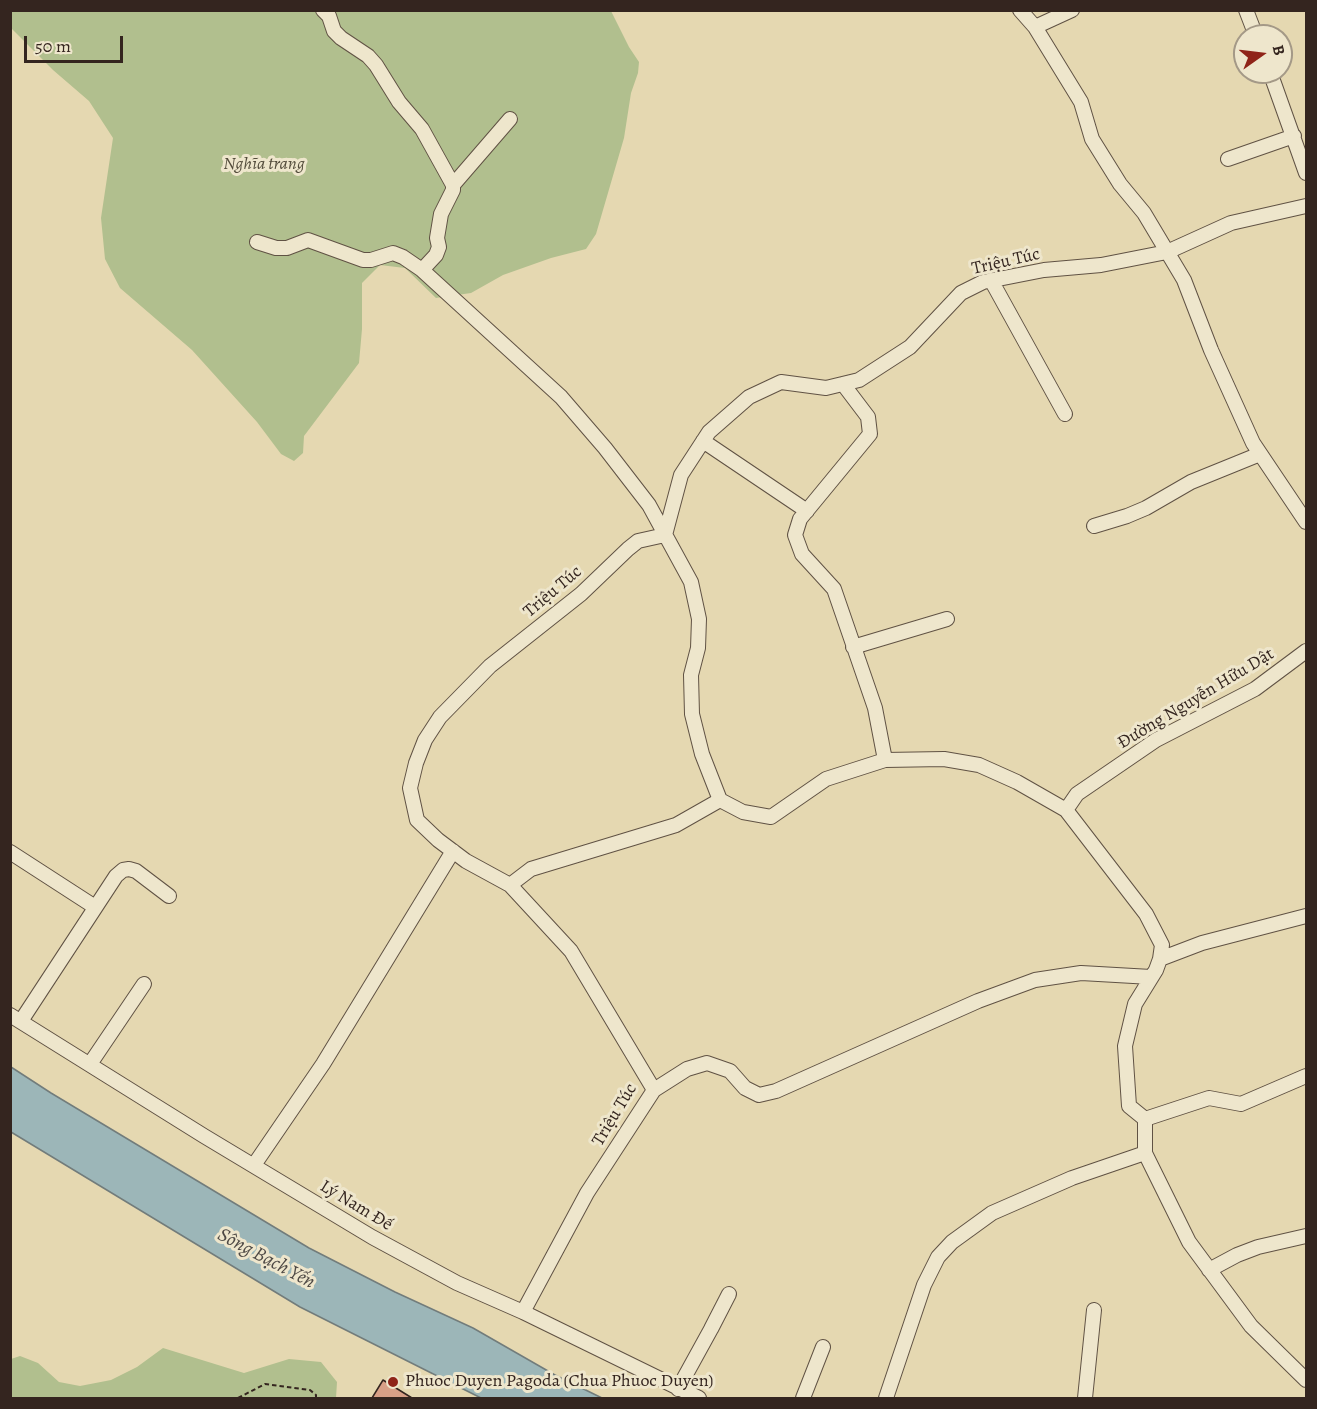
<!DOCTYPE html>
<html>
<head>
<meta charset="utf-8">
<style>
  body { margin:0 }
  #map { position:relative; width:1317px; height:1409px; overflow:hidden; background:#e5d8b1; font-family:Alegreya,serif }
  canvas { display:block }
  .frame { position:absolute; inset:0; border:12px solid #34251f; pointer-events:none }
  .north { position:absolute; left:1233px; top:24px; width:60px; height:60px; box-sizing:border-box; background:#eee6cc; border:2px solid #a49987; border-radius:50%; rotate:76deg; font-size:16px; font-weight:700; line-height:24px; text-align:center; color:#34251f }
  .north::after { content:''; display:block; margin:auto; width:21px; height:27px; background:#8f2418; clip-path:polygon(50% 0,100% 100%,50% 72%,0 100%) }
  .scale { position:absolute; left:24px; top:36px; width:99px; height:27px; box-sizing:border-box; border:3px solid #34251f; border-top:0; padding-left:8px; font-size:18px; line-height:21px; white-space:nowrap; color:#34251f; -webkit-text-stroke:4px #eee6cc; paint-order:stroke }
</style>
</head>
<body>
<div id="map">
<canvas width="1317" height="1409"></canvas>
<div class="frame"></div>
<div class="north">B</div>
<div class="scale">50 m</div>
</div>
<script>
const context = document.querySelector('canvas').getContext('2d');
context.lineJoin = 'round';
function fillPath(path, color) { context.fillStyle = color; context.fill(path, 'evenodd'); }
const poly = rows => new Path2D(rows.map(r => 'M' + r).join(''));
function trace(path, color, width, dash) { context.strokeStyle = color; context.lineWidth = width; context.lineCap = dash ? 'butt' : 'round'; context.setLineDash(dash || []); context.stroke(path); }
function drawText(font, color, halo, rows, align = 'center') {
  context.font = font + ' Alegreya,serif'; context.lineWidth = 6; context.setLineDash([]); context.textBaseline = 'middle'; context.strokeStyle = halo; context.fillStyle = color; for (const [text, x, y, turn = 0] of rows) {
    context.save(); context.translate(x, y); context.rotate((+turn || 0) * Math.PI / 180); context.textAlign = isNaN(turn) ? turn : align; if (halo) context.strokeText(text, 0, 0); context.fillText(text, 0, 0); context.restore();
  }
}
fillPath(poly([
  [12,10,611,11,629,47,639,62,638,73,631,93,624,138,596,234,586,249,551,258,503,275,471,293,436,298,405,268,380,265,362,283,362,329,359,363,304,436,303,453,294,461,281,454,257,422,192,350,120,288,105,259,101,218,113,138,89,101,53,70,11,28],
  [163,1348,244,1373,289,1359,321,1362,337,1382,336,1398,11,1398,11,1359,20,1356,38,1363,59,1382,80,1386,111,1380,137,1367]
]), '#b1bf8e');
const water = poly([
  [11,1067,51,1093,309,1248,395,1292,473,1328,555,1375,602,1398,481,1398,300,1307,11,1132,11,1067]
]);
fillPath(water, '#9cb6b8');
trace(water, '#727c7b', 1.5);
const building = poly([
  [383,1380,412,1398,372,1398,383,1380]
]);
fillPath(building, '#d8a087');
trace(building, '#34251f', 1.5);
const minor = poly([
  [323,10,329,16,334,31,341,38,368,56,376,65,399,102,422,129,453,185,453,190,441,214,437,238,439,247,436,255,422,270],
  [1020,10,1035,27,1081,102,1092,139,1120,184,1144,213,1184,280,1211,350,1253,443,1306,522],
  [1246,10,1256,36],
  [1035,27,1072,10],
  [1270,72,1306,173],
  [1228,159,1294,136],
  [453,185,510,119],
  [257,242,276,248,287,248,308,240,363,260,371,260,393,253,403,257,422,270,561,397,605,448,649,505,691,582,699,619,698,648,691,675,692,714,702,754,720,800,743,812,771,817,826,779,885,760,944,759,979,765,1017,782,1066,810],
  [991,280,1065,414],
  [843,384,868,417,870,434,800,519,795,535,802,554,834,589,875,708,885,760],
  [703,441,807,511],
  [1094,526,1127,516,1146,508,1191,482,1260,454],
  [853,647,947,619],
  [1306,651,1255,689,1156,740,1077,794,1066,810,1146,914,1162,945,1160,959,1156,970,1135,1004,1125,1046,1129,1106,1145,1119,1145,1153,1189,1242,1251,1326,1306,1380],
  [10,852,95,907],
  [510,885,531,869,676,825,720,800],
  [1160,959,1202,943,1306,916],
  [10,1015,204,1136,372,1237,457,1283,523,1312,699,1398],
  [21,1021,116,876,123,870,129,869,136,871,169,896],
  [90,1064,144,984],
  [654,1090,687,1069,707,1063,730,1071,745,1088,759,1095,776,1091,978,1001,1035,980,1081,973,1151,977],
  [1145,1119,1209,1098,1241,1104,1306,1076],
  [254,1165,323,1064,453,851],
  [1209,1270,1237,1255,1258,1247,1306,1236],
  [523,1312,587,1193,654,1090,571,951,510,885,466,861,438,840,417,820,410,788,416,763,425,740,440,717,490,666,581,594,628,549,638,541,665,535,681,475,709,432,749,397,781,382,826,388,859,380,910,347,961,293,983,282,1044,270,1101,265,1167,252,1231,223,1306,206],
  [678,1389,711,1329,729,1294],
  [803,1398,823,1347],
  [886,1398,924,1285,938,1257,952,1242,992,1213,1072,1178,1145,1153],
  [1085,1398,1094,1310]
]);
trace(minor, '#605244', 16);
trace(poly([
  [198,1398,205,1398],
  [238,1398,265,1384,310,1390,316,1395,316,1398]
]), '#34251f', 2, [4.5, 3]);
trace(minor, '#eee6cc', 14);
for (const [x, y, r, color] of [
  [393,1382,6,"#8f2418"]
]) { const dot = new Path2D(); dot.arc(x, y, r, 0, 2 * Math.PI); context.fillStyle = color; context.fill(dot); trace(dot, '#eee6cc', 2); }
drawText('italic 18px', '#534c3b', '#eee6cc', [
  ["Nghĩa trang",264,165]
]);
drawText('18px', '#34251f', '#eee6cc', [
  ["Triệu Túc",1006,262,-13],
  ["Triệu Túc",553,592,-40],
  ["Đường Nguyễn Hữu Dật",1196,699,-31],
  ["Triệu Túc",615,1115,-59],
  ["Lý Nam Đế",356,1206,31]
]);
drawText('18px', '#34251f', '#eee6cc', [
  ["Phuoc Duyen Pagoda (Chua Phuoc Duyen)",405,1382]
], 'left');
drawText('italic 20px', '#4e4945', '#eee6cc', [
  ["Sông Bạch Yến",266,1259,28]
]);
</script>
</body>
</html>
